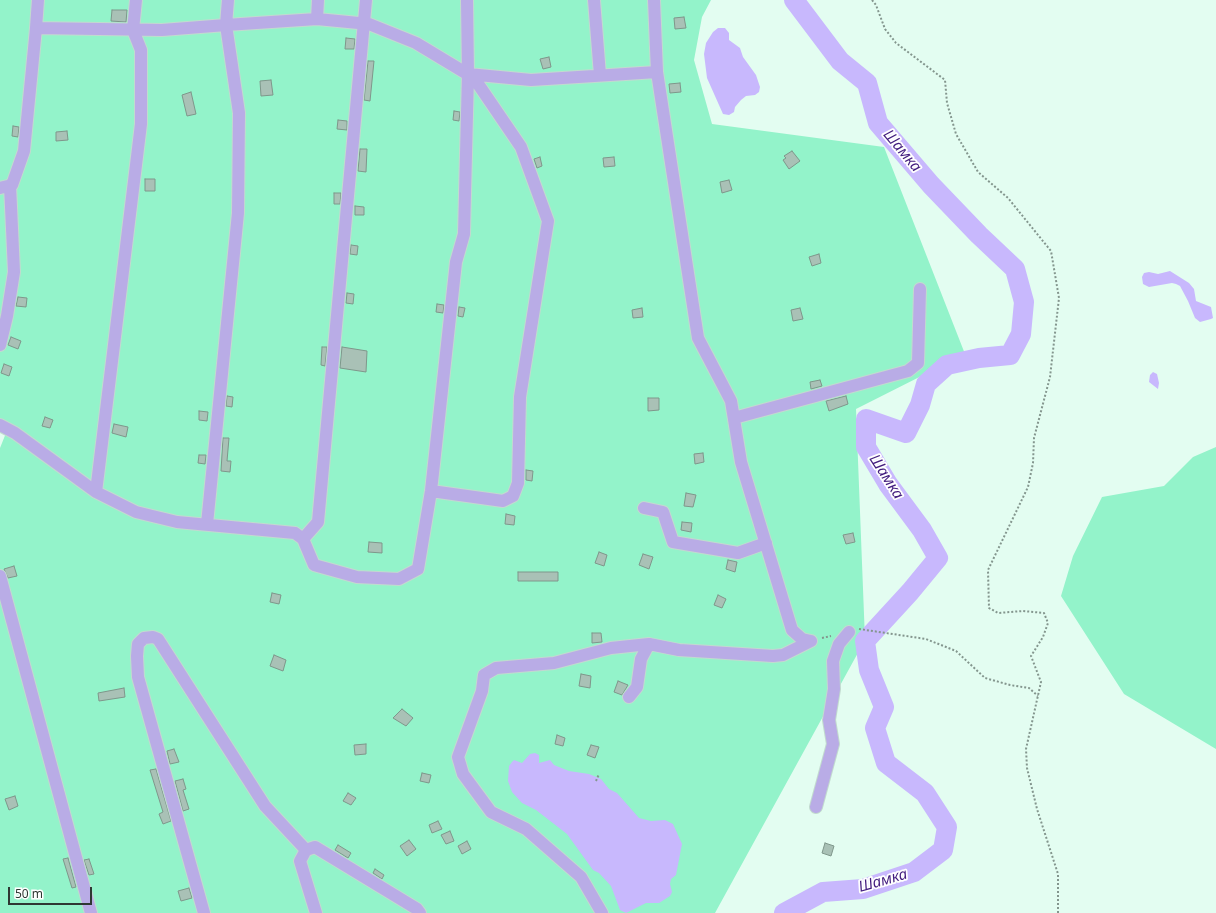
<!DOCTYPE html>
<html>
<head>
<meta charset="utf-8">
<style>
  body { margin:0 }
  #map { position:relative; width:1216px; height:913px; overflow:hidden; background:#e3fdf1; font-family:"Noto Sans",sans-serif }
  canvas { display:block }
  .scale { position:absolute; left:8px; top:887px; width:84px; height:18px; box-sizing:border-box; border:2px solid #2e3833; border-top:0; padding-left:5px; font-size:12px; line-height:14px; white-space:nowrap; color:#2e3833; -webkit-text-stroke:3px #fff; paint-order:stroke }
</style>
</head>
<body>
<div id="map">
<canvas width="1216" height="913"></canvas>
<div class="scale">50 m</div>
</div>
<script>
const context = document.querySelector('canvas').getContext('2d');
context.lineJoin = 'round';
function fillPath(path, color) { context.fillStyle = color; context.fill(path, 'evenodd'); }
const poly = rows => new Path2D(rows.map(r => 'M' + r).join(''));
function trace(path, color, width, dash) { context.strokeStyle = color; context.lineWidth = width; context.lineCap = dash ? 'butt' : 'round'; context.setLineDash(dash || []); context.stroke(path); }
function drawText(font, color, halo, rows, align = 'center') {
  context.font = font + ' "Noto Sans",sans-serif'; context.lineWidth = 3.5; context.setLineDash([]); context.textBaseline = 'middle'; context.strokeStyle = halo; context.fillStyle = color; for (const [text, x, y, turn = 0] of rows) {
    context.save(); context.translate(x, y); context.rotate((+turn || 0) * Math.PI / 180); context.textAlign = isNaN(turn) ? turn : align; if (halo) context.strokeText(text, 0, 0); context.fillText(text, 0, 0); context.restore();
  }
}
fillPath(poly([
  [0,0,711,0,702,17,694,60,712,124,884,147,965,354,856,409,865,640,715,913,0,913,0,448,6,433,0,430],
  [1216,447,1216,749,1124,694,1061,596,1073,556,1102,497,1164,486,1193,457]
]), '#93f3ca');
fillPath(poly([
  [718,28,725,28,729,33,729,40,740,48,743,57,756,75,760,87,759,92,755,95,746,96,741,100,735,107,734,112,729,115,723,114,707,78,704,54,706,43,713,32],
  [1170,271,1189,283,1194,289,1196,301,1211,307,1213,318,1211,319,1200,322,1195,318,1188,301,1180,286,1176,284,1172,283,1149,287,1143,284,1142,277,1144,273,1149,272,1158,274],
  [1153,372,1157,374,1159,383,1158,389,1149,382,1150,375],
  [535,753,539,755,539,763,550,760,554,765,569,771,589,774,601,779,609,789,617,793,639,818,651,821,665,820,673,824,682,844,676,875,671,879,670,884,672,892,670,896,659,903,646,903,626,913,620,910,611,886,599,873,593,870,567,834,536,810,522,803,512,792,508,781,509,766,512,762,514,760,522,763,530,754]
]), '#c8b8fd');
trace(poly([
  [784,913,823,892,863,889,914,872,943,850,947,827,925,793,886,763,875,728,884,707,869,670,865,641,910,592,938,558,922,530,888,484,866,447,866,419,906,433,920,405,926,384,947,365,979,358,1010,355,1021,334,1024,302,1015,269,979,235,931,185,878,123,867,83,840,61,794,0]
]), '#c8b8fd', 20);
const building = poly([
  [112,10,127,10,126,22,111,21,112,10],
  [684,17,686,28,675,29,674,18,684,17],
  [346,38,355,39,354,49,345,49,346,38],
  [549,57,551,67,543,69,540,59,549,57],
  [368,61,374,61,370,101,364,100,368,61],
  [271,80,273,95,261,96,260,81,271,80],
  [680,83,681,92,670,93,669,84,680,83],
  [191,92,196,114,187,116,182,95,191,92],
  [454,111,460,112,459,121,453,120,454,111],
  [338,120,347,121,347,130,337,129,338,120],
  [13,126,19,127,18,137,12,136,13,126],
  [67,131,68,140,56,141,56,132,67,131],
  [360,149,367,149,366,172,358,171,360,149],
  [792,151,800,161,789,169,783,160,786,158,784,156,792,151],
  [540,157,542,166,537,168,534,159,540,157],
  [614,157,615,166,604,167,603,158,614,157],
  [145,179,155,179,155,191,145,191,145,179],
  [729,180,732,190,722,193,720,182,729,180],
  [334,193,341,193,340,204,334,204,334,193],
  [355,206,364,207,364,215,355,215,355,206],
  [351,245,358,246,357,255,350,254,351,245],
  [819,254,821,263,812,266,809,257,819,254],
  [347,293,354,294,353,304,346,303,347,293],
  [18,297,27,298,26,307,16,306,18,297],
  [437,304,444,305,443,313,436,312,437,304],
  [459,307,465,308,463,317,458,316,459,307],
  [642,308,643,317,633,318,632,310,642,308],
  [800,308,803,319,793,321,791,310,800,308],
  [11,337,21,341,18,349,8,345,11,337],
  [322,347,327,347,325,366,321,365,322,347],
  [342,347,367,351,366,372,340,368,342,347],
  [4,364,12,367,9,376,1,373,4,364],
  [820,380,822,386,811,389,810,382,820,380],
  [227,396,233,397,232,407,226,406,227,396],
  [846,396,848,404,829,411,826,401,846,396],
  [648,398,659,398,659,410,648,411,648,398],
  [199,411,208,412,207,421,199,420,199,411],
  [45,417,53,420,50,428,42,426,45,417],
  [114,424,128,427,126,437,112,433,114,424],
  [223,438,229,438,227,461,231,461,230,472,221,471,223,438],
  [703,453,704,462,695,464,694,454,703,453],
  [199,455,206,455,205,464,198,463,199,455],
  [526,470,533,471,532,481,526,480,526,470],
  [686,493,696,495,693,507,684,506,686,493],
  [506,514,515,516,514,525,505,524,506,514],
  [682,522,692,523,691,532,681,530,682,522],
  [853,533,855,542,846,544,843,535,853,533],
  [369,542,382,543,382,553,368,552,369,542],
  [599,552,607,555,604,566,595,563,599,552],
  [643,554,653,557,649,569,639,565,643,554],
  [728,560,737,562,735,572,726,569,728,560],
  [14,566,17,576,8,578,4,569,14,566],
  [518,572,558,572,558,581,518,581,518,572],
  [272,593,281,595,279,604,270,602,272,593],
  [718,595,726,599,722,608,714,605,718,595],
  [592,633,601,633,602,642,592,643,592,633],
  [274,655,286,660,283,671,270,666,274,655],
  [581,674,591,676,590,688,579,686,581,674],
  [618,681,628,685,622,695,614,692,618,681],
  [124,688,125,697,99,701,98,693,124,688],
  [402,709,413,718,406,726,393,718,402,709],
  [557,735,565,738,563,746,555,744,557,735],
  [366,744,366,754,355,755,354,745,366,744],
  [591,745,599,747,595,758,587,755,591,745],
  [174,749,179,762,170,764,167,751,174,749],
  [156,769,171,821,163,824,159,814,163,812,150,770,156,769],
  [422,773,431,775,429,783,420,781,422,773],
  [183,779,186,789,183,790,189,809,183,811,175,781,183,779],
  [348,793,356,798,351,805,343,801,348,793],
  [15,796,18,806,9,810,5,799,15,796],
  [438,821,442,829,432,833,429,825,438,821],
  [450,831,454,841,446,844,441,835,450,831],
  [409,840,416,849,407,856,400,846,409,840],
  [467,841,471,849,462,854,458,846,467,841],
  [825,843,834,846,831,856,822,853,825,843],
  [338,845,351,853,348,858,335,850,338,845],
  [68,858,76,887,72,888,63,859,68,858],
  [89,859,94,874,89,875,84,860,89,859],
  [375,869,384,875,382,879,373,873,375,869],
  [189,888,192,898,181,901,178,891,189,888]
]);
fillPath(building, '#a9c1b6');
trace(building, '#7f978b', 1);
const minor = poly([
  [366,0,318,522,303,539,314,565,357,577,399,579,418,569,431,491,456,262,464,234,468,74,467,0],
  [594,0,600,75],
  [654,0,657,72,698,338,731,401,741,462,792,630,802,639,811,641],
  [317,19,318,0],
  [36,28,38,0],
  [468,74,531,80,657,72],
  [0,188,12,185,24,151,36,28,162,30,226,25,228,0],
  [0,345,7,316,14,272,10,185],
  [734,418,908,371,918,363,920,289],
  [0,425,15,433,96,492,136,512,177,522,295,533,303,539],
  [96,492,141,124,141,50,133,30,136,0],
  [644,508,663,512,673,542,738,553,766,543],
  [207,524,238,213,239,113,226,25,317,19,369,24,416,43,474,78,521,147,548,221,520,397,518,483,513,496,503,501,431,491],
  [0,576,91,913],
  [629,697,637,687,641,659,649,644],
  [816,807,833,744,829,720,834,689,833,661,839,644,849,632],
  [204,913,138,677,137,656,138,644,144,638,153,637,158,639,265,806,306,850],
  [316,913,300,861,306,850,315,847,417,909,420,913],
  [602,913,581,877,526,829,491,812,463,774,458,757,482,691,484,675,496,668,554,663,611,648,649,644,679,650,773,656,783,655,811,641]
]);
trace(minor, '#c2dacf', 14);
trace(poly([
  [872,0,876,5,885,29,896,43,945,80,947,103,956,134,978,172,1008,198,1051,251,1059,298,1050,377,1034,438,1033,463,1028,487,988,570,989,608,998,613,1023,611,1044,613,1048,623,1043,637,1031,656,1041,682,1026,749,1027,768,1037,809,1058,874,1058,913],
  [859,629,926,639,956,651,985,678,1010,685,1029,688,1038,696],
  [822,638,831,636],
  [596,781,599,774]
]), '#84968e', 2, [2, 2]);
trace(minor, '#b9ace6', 12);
drawText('italic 15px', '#421c7e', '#fff', [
  ["Шамка",902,151,50],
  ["Шамка",886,477,57],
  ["Шамка",883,881,-16]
]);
</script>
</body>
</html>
